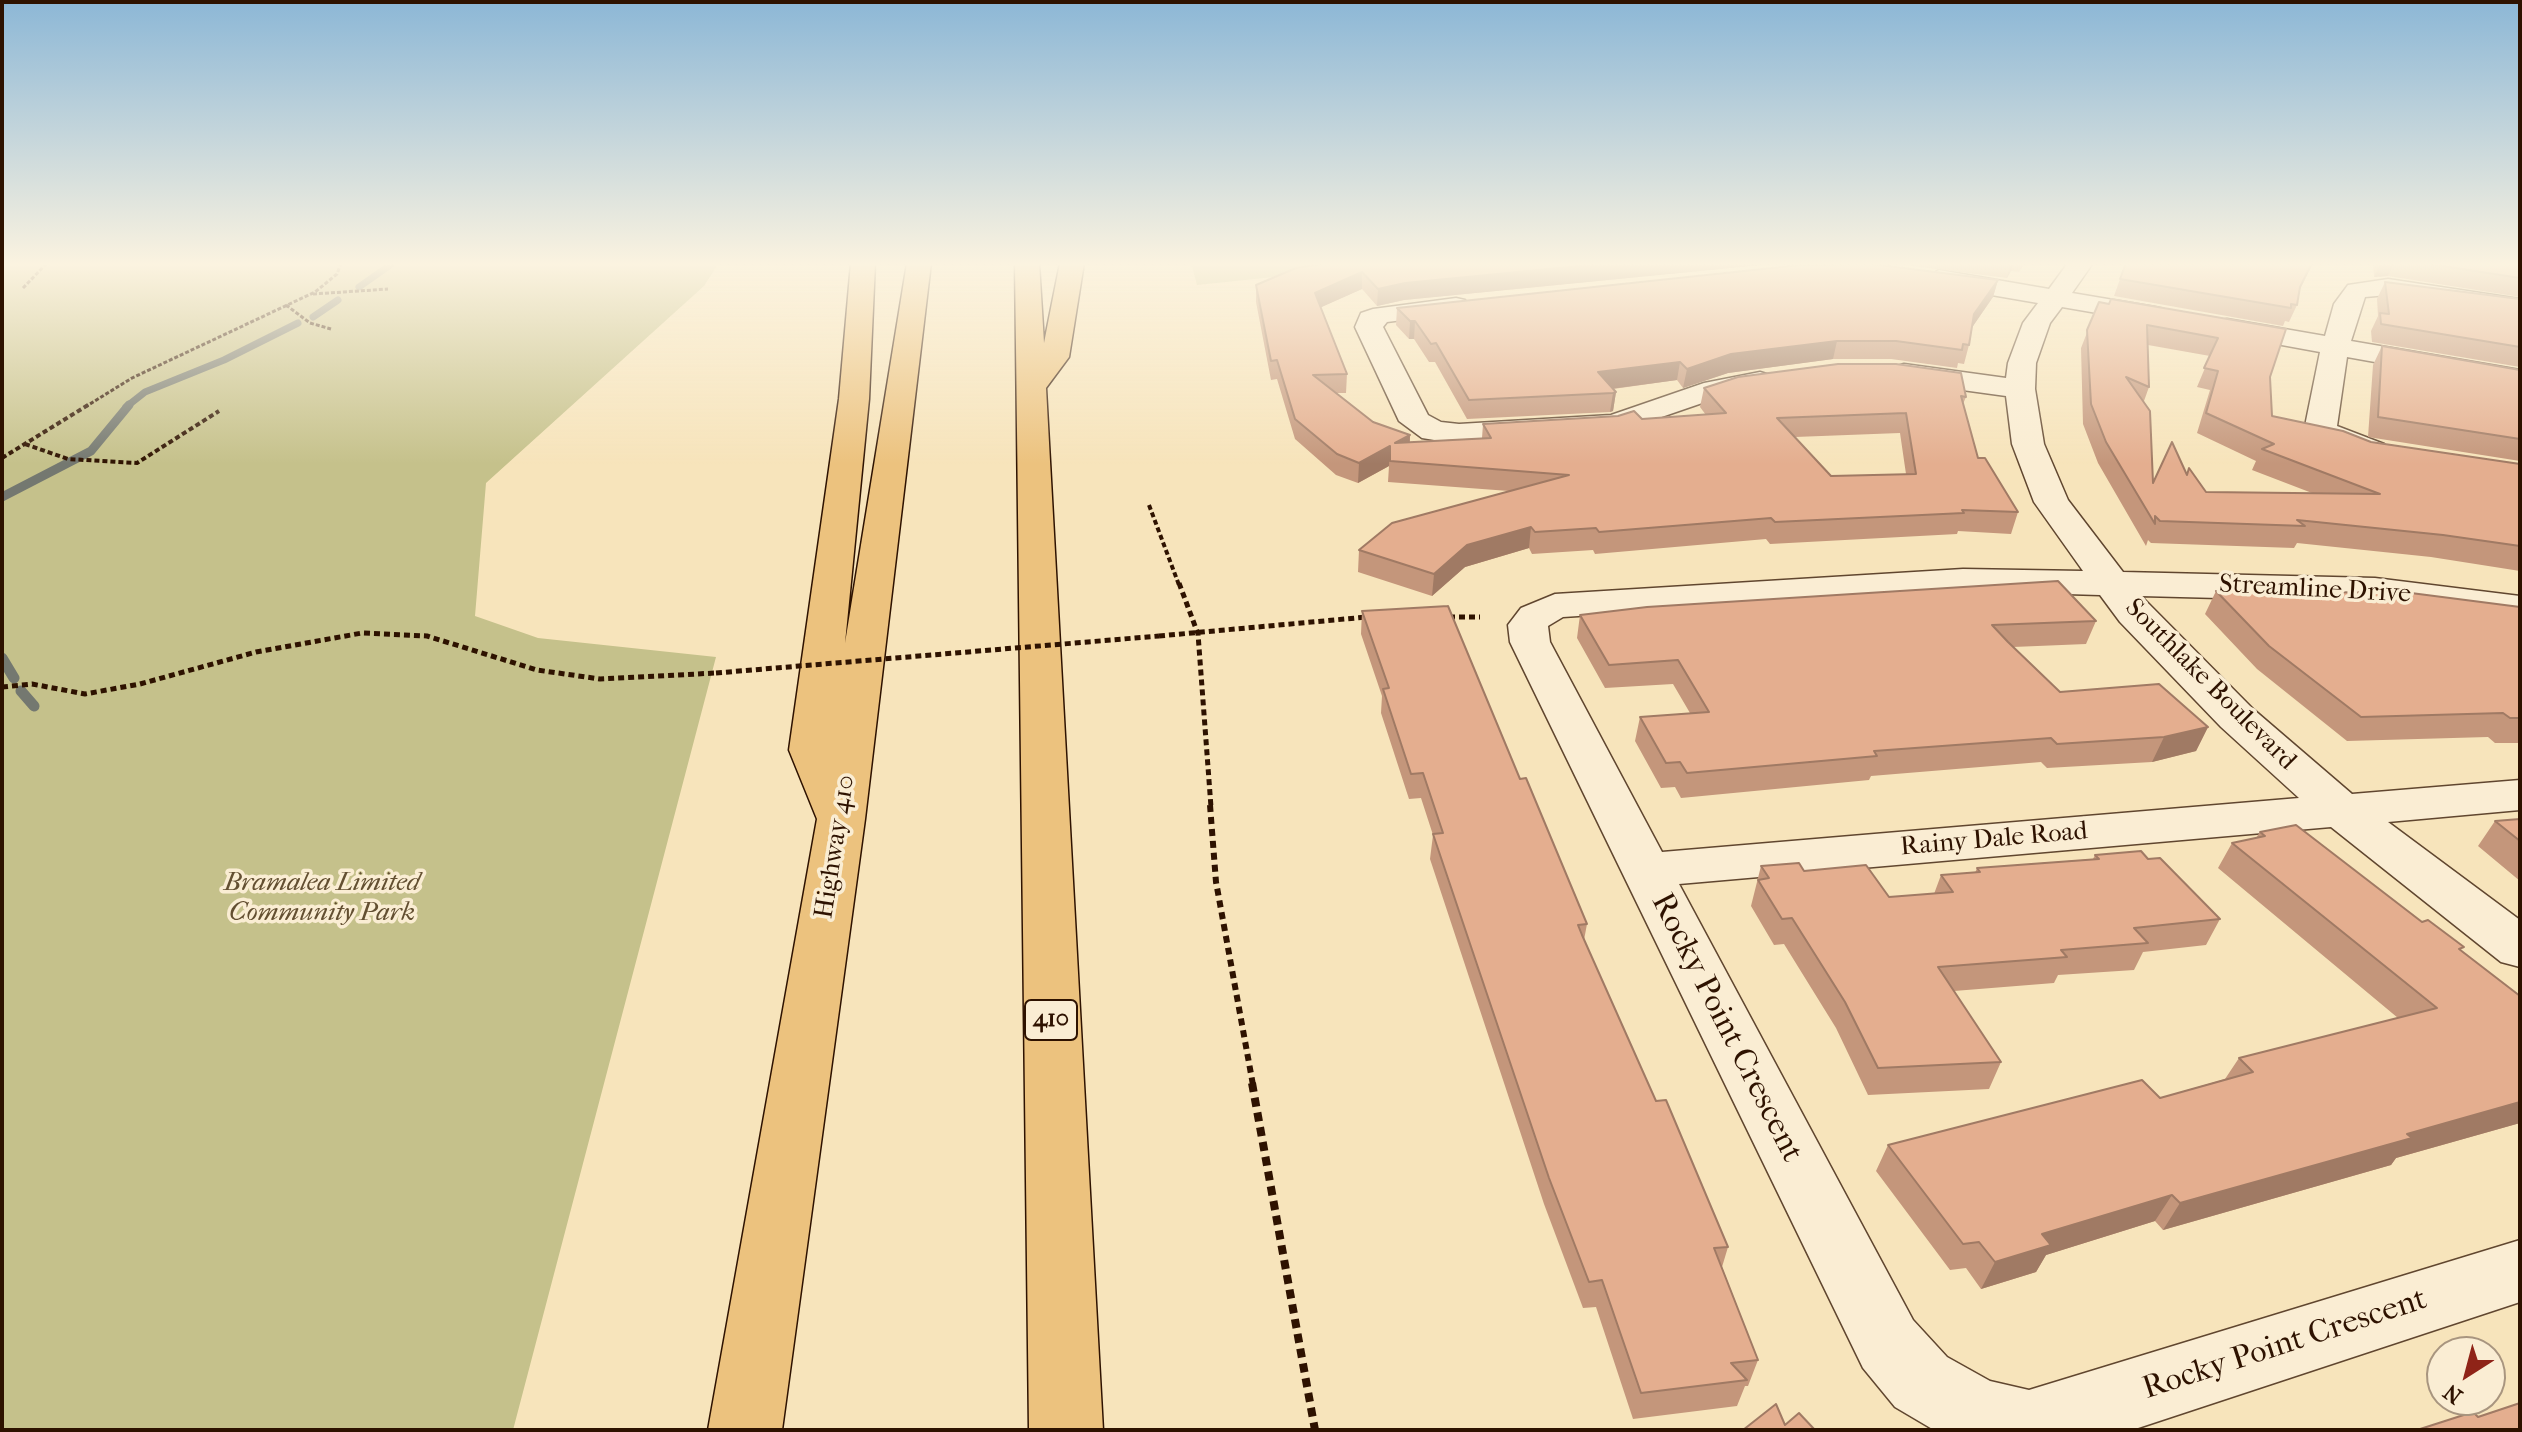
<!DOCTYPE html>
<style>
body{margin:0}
#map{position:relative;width:2522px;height:1432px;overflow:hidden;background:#f7e4bb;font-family:"IM FELL French Canon",serif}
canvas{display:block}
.frame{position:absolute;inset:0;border:4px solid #2e1200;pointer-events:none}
.north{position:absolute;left:2426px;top:1336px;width:80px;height:80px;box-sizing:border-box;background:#faedd3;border:2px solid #a8957f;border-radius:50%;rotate:216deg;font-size:22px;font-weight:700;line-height:32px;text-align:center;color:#2e1200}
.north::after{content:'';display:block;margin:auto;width:28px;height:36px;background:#8f2418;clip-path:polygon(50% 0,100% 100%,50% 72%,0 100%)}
</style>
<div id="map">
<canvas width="2522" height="1432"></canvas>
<div class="frame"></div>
<div class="north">N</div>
</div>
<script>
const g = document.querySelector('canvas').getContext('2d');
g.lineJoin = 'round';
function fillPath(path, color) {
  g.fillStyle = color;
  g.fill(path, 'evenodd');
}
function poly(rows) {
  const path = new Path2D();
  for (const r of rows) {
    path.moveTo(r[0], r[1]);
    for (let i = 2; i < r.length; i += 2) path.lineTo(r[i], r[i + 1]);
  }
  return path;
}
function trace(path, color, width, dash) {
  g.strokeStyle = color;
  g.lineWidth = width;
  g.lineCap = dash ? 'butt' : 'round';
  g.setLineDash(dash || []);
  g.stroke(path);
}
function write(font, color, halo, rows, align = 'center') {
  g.font = font + ' "IM FELL French Canon",serif';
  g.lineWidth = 7;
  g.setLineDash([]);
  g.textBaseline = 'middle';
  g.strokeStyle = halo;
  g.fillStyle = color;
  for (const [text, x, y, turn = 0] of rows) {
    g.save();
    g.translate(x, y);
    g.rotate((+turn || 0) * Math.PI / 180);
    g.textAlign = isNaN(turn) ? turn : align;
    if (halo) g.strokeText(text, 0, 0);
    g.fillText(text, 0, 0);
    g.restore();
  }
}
fillPath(poly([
 [2,263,719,263,704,286,486,483,475,616,538,638,716,657,513,1430,2,1430],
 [1191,263,1410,263,1197,285]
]), '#c5c18b');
trace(poly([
 [359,287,393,263],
 [313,317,338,300],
 [126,407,145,392,224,360,298,323]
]), '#747870', 7);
trace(poly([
 [2,497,91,451,129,405]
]), '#747870', 9);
trace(poly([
 [2,658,14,678],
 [21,691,34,706]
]), '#747870', 11);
const minor = poly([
 [2068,263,2093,263,2072,293,2155,307,2164,309,2168,315,2164,321,2155,323,2062,307,2050,323,2036,363,2035,389,2044,444,2068,500,2123,572,2375,578,2520,596,2520,620,2375,602,2141,596,2253,709,2352,794,2520,780,2520,810,2388,822,2520,920,2520,967,2501,962,2331,827,1679,884,1913,1320,1947,1357,1990,1381,2029,1390,2520,1240,2520,1302,2132,1430,1934,1430,1895,1407,1863,1368,1510,642,1508,625,1521,608,1555,594,1963,569,2083,571,2034,502,2012,444,2006,396,1904,382,1894,379,1889,373,1894,367,1904,364,2006,378,2008,363,2023,323,2038,303,1939,286,1926,278,1939,270,2049,289,2068,263],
 [1963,591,2100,595,2120,622,2221,727,2299,798,1662,852,1550,642,1548,626,1563,617,1963,591],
 [2388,279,2520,299,2520,315,2388,295,2365,297,2351,341,2520,370,2520,388,2347,357,2337,426,2384,444,2388,451,2384,458,2372,461,2314,441,2305,426,2320,352,2227,335,2217,333,2213,327,2217,321,2227,319,2325,336,2334,304,2348,285,2388,279],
 [1456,298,1465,300,1469,306,1465,312,1387,322,1383,327,1428,415,1441,422,1459,424,1611,415,1704,383,1760,372,1770,375,1775,381,1770,387,1711,400,1615,433,1459,444,1422,438,1399,421,1355,327,1361,313,1373,309,1456,298]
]);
const highway = poly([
 [851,263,875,263,869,399,845,643,907,263,931,263,865,819,782,1430,708,1430,817,819,789,750,839,399,851,263],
 [1015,263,1039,263,1044,343,1060,263,1084,263,1069,357,1046,388,1103,1430,1029,1430,1015,263]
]);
trace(minor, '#60462f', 3);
trace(highway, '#2e1200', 3);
trace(poly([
 [23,288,47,263],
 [313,294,388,289],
 [286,305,310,323,331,329],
 [85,407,132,378,315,292,337,274,341,263]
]), '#2e1200', 3, [4, 2]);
trace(poly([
 [25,444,68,459,137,463,219,411],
 [2,458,88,405],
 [1149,505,1179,585]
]), '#2e1200', 4, [5, 3]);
trace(poly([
 [1179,583,1198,634,1211,807],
 [1449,617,1480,617],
 [1159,636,1367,617],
 [2,687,32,684,85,694,140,684,256,652,362,633,427,636,537,670,600,679,716,673]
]), '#2e1200', 5, [6, 4]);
trace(poly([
 [1210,805,1216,882,1253,1085]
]), '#2e1200', 6, [7, 5]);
trace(poly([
 [1252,1083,1315,1430]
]), '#2e1200', 8, [9, 6]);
fillPath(minor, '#faedd3');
fillPath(highway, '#ecc27e');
trace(poly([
 [716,673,1159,636]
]), '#2e1200', 5, [6, 4]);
fillPath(poly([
 [1781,263,1404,300,1377,306,1362,289,1321,307,1347,374,1346,393,1337,393,1373,422,1410,435,1410,442,1482,438,1483,424,1642,419,1706,415,1700,407,1704,388,1966,397,1963,404,1978,458,2018,512,2011,534,1958,531,1957,534,1770,544,1766,539,1595,554,1593,550,1532,554,1529,548,1465,567,1432,596,1358,572,1359,550,1509,491,1388,482,1389,466,1358,483,1336,475,1295,439,1277,379,1271,380,1256,302,1256,285,1296,268],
 [1900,433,1906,474,1831,476,1795,437],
 [1889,263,2025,263,2019,272,2011,271,2007,278],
 [2140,263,2313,263,2299,291,2297,305,2289,322,2285,321,2283,326,2114,296,2120,279],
 [2373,263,2520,263,2520,297,2388,276,2374,277],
 [1998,280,1993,297,1972,327,1969,345,1964,364,1958,363,1957,368,1891,359,1833,359,1728,373,1683,388,1677,380,1613,389,1616,392,1613,411,1610,412,1467,419,1435,362,1429,362,1414,339,1409,339,1396,325,1397,308],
 [2385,282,2520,299,2520,367,2372,342,2371,331,2378,316,2377,299],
 [2099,302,2286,329,2270,377,2272,416,2371,442,2520,464,2520,571,2431,557,2297,543,2294,548,2151,543,2148,540,2146,546,2098,463,2083,424,2081,348],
 [2148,345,2210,356,2197,387,2210,390,2197,433,2256,461,2252,470,2312,493,2206,492,2189,468,2187,474,2153,483,2144,401,2149,387],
 [2382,346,2520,370,2520,461,2368,437,2373,365],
 [2216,591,2520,607,2520,743,2495,743,2488,737,2347,741,2257,669,2205,614],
 [1362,611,1520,779,1587,924,1584,940,1656,1101,1728,1247,1722,1267,1758,1360,1748,1386,1745,1386,1737,1406,1633,1419,1596,1307,1583,1308,1544,1204,1430,859,1433,835,1421,798,1409,799,1381,713,1382,696,1361,634],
 [1580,615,2096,621,2086,644,2013,647,2060,692,2208,727,2196,751,2152,762,2047,768,2041,762,1871,776,1869,780,1681,798,1675,787,1661,788,1635,741,1640,717,1690,713,1673,684,1605,688,1577,638],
 [2520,819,2520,881,2478,846,2495,821],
 [2260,832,2461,951,2520,996,2520,1123,2396,1158,2391,1165,2163,1230,2155,1221,2046,1255,2036,1272,1981,1289,1966,1268,1950,1270,1876,1171,1888,1145,2160,1098,2225,1079,2239,1058,2398,1018,2218,868,2232,843,2256,838],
 [2095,855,2148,859,2220,919,2206,945,2143,952,2134,970,2058,975,2054,983,1954,991,2001,1062,1989,1089,1868,1095,1836,1028,1784,944,1774,945,1751,906,1761,866,1804,871,1889,897,1934,894,1941,875,1975,873,1977,868,2093,859]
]), '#c4967b');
fillPath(poly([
 [1610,263,1781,263,1404,300,1377,306,1378,289,1405,283],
 [2011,263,2014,263,2011,271,2007,278],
 [2381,263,2394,263,2388,276,2374,277],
 [1362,272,1362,289,1315,310,1315,293],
 [1998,280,1993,297,1969,332,1974,314],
 [1410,321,1415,321,1414,339,1409,339],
 [1837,341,1833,359,1728,373,1683,388,1687,369,1731,354],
 [1680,362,1677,380,1595,391,1598,372],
 [1616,392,1613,411,1610,412,1613,393],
 [1410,435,1409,455,1395,443],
 [1390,446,1389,466,1358,483,1359,463],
 [1531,527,1529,548,1465,567,1432,596,1434,574,1467,545],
 [2208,727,2196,751,2152,762,2164,737],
 [2520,1102,2520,1123,2396,1158,2391,1165,2163,1230,2180,1203,2407,1134],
 [2172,1195,2155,1221,2046,1255,2036,1272,1981,1289,1995,1262,2042,1234]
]), '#a07a64');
const building = poly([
 [1328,263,1610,263,1405,283,1378,289,1362,272,1315,293,1347,374,1313,375,1373,422,1410,435,1395,443,1491,438,1483,424,1618,416,1634,411,1642,419,1726,413,1704,388,1738,377,1838,364,1896,364,1961,373,1966,397,1961,396,1978,458,1985,458,2018,512,1962,510,1964,513,1775,522,1771,518,1599,532,1596,528,1535,532,1531,527,1467,545,1434,574,1359,550,1392,523,1569,475,1390,461,1390,446,1359,463,1337,454,1295,419,1277,360,1271,361,1256,285,1296,268,1328,263],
 [1906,413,1916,474,1831,476,1777,418,1906,413],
 [2126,263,2140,264,2312,263,2300,287,2297,305,2291,304,2291,308,2120,279,2126,263],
 [2424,263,2520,263,2520,278,2424,263],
 [1872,264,1998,280,1974,314,1969,345,1963,344,1962,350,1896,341,1837,341,1731,354,1687,369,1680,362,1598,372,1616,392,1613,393,1469,400,1436,343,1431,344,1415,321,1410,321,1397,308,1800,265,1872,264],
 [2385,282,2520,299,2520,347,2381,324,2380,313,2389,314,2385,282],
 [2111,299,2286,329,2270,377,2272,416,2343,431,2371,442,2520,464,2520,546,2443,535,2297,520,2305,526,2160,521,2155,516,2155,524,2106,442,2091,404,2087,330,2099,302,2109,304,2111,299],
 [2147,325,2218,338,2204,368,2218,371,2206,413,2274,444,2262,449,2380,494,2206,492,2189,468,2187,475,2172,442,2153,483,2150,411,2126,377,2149,387,2147,325],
 [2382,346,2520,370,2520,439,2378,417,2382,346],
 [2058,581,2096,621,1992,625,2008,642,2060,692,2159,684,2208,727,2164,737,2057,744,2051,738,1874,751,1877,756,1687,773,1680,762,1666,763,1640,717,1709,712,1678,660,1609,665,1580,615,1647,607,2058,581],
 [2216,591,2411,593,2520,607,2520,718,2510,718,2503,713,2361,717,2269,646,2216,591],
 [1448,606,1520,779,1526,778,1587,924,1578,925,1582,935,1656,1101,1666,1100,1728,1247,1714,1248,1758,1360,1731,1363,1747,1380,1641,1393,1602,1280,1589,1282,1549,1178,1433,834,1443,833,1423,773,1411,774,1383,689,1389,688,1362,611,1448,606],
 [2520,819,2520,841,2495,821,2520,819],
 [2296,825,2422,922,2428,920,2464,947,2459,949,2520,996,2520,1102,2407,1134,2412,1138,2180,1203,2172,1195,2042,1234,2051,1245,1995,1262,1979,1242,1963,1244,1888,1145,2142,1080,2160,1098,2253,1072,2239,1058,2437,1008,2232,843,2265,836,2260,832,2296,825],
 [2141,851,2148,859,2160,858,2220,919,2134,928,2148,943,2061,950,2067,957,1938,967,2001,1062,1878,1068,1845,1002,1792,918,1782,919,1758,880,1769,878,1761,866,1799,863,1804,871,1866,865,1889,897,1953,892,1941,875,1980,872,1977,868,2099,859,2095,855,2141,851],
 [2520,1403,2520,1430,2417,1430,2473,1412,2478,1417,2520,1403],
 [1776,1404,1785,1425,1799,1413,1815,1430,1743,1430,1776,1404]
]);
fillPath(building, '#e4ae8f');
trace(building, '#a07a64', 2);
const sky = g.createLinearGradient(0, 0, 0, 464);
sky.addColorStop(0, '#8cb7d6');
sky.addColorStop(0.57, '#fbf3e0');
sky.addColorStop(1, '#fbf3e000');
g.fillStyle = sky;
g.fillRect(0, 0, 2522, 464);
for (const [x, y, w] of [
 [1051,1020,52]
]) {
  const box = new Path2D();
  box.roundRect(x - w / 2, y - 20, w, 40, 6);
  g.fillStyle = '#faedd3';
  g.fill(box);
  trace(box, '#2e1200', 2);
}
write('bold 24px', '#2e1200', null, [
 ["410",1051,1020]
]);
write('26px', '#2e1200', '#faedd3', [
 ["Streamline Drive",2315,590,3],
 ["Southlake Boulevard",2210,685,45],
 ["Rainy Dale Road",1994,840,-5],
 ["Highway 410",836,847,-81]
]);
write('italic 26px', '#634f31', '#faedd3', [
 ["Bramalea Limited",322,884],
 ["Community Park",322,914]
]);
write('32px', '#2e1200', '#faedd3', [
 ["Rocky Point Crescent",1726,1028,63],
 ["Rocky Point Crescent",2285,1345,-18]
]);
</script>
